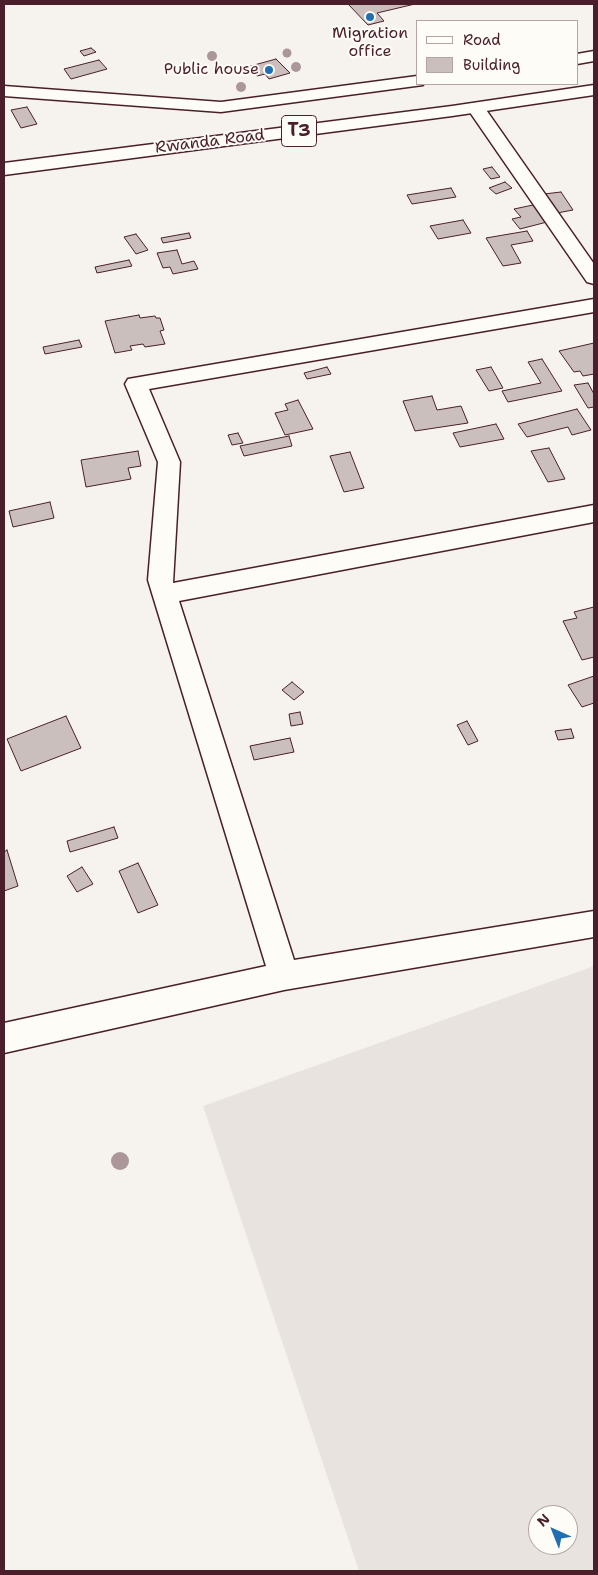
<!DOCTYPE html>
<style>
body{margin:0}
#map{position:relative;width:598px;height:1575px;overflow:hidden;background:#f6f3ef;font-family:"Shantell Sans",sans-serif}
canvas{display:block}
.frame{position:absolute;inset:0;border:5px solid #4a1f2b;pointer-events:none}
.legend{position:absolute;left:416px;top:20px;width:162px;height:65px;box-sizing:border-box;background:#fdfcf7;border:1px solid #b5a4a5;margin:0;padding:6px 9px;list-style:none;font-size:15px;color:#4a1f2b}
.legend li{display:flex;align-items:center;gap:10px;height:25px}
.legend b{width:25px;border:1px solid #b5a4a5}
.north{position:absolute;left:528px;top:1505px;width:50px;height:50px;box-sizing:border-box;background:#fdfcf7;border:1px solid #b5a4a5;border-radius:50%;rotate:316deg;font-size:14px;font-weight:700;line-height:20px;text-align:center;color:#4a1f2b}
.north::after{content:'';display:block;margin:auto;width:18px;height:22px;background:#1f6fb2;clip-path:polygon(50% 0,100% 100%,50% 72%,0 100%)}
</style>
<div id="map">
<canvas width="598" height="1575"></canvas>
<div class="frame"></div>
<ul class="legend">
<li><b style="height:6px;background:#fdfcf7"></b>Road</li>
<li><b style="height:14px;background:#cbbfbe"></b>Building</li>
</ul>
<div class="north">N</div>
</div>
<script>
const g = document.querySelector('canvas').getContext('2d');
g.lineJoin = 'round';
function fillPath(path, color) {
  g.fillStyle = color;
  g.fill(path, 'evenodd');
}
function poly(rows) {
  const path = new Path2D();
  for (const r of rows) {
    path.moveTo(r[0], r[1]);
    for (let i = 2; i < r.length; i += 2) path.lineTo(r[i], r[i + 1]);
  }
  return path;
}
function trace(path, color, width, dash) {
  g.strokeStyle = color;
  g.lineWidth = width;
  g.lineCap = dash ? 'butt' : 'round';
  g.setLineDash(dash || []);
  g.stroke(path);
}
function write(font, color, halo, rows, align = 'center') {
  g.font = font + ' "Shantell Sans",sans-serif';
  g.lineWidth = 4;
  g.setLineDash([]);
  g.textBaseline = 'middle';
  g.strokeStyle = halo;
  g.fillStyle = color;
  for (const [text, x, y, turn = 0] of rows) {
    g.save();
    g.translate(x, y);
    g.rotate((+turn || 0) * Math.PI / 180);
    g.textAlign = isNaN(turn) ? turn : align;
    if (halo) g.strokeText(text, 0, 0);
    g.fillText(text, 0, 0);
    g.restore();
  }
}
fillPath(poly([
 [594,966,594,1571,359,1571,203,1106],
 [538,1515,568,1515,568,1545,538,1545]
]), '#e9e3e0');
const building = poly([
 [348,4,415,4,377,13,384,21,368,25,348,4],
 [91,48,96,52,84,56,80,51,91,48],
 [276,59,290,73,269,79,265,74,257,76,247,67,276,59],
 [99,60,107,69,71,79,64,69,99,60],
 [27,107,37,124,21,128,11,110,27,107],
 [492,167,500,177,491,179,483,169,492,167],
 [505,182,512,188,496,194,489,188,505,182],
 [451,188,456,197,412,204,407,195,451,188],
 [561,192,573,210,557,213,544,194,561,192],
 [533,205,547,222,520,229,512,219,521,217,514,209,533,205],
 [463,220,471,233,438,239,430,226,463,220],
 [527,231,533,241,511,245,521,263,503,266,486,238,527,231],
 [189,233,191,238,163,243,161,238,189,233],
 [136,234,148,250,136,254,124,237,136,234],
 [177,250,182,264,194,261,198,269,173,274,170,267,163,268,157,253,177,250],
 [129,260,132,266,97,273,95,267,129,260],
 [139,315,140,318,155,316,156,318,160,318,164,330,160,331,165,344,145,347,143,344,130,346,132,350,115,353,105,321,139,315],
 [79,340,82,347,45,354,43,347,79,340],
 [594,343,594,374,583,376,580,371,574,372,559,351,594,343],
 [542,359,562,391,508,402,502,391,541,383,528,362,542,359],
 [327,367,331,374,307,379,304,373,327,367],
 [491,367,503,388,489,391,476,370,491,367],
 [588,383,594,394,594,407,588,408,574,385,588,383],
 [432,396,437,410,461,406,468,423,415,431,403,401,432,396],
 [298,400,313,429,285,435,275,413,288,410,285,404,298,400],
 [577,409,591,430,572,435,568,427,527,437,518,424,577,409],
 [496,424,504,439,460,447,453,433,496,424],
 [238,433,243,443,232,445,228,435,238,433],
 [289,436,292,446,244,456,240,446,289,436],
 [549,448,565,479,548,482,531,451,549,448],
 [138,451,141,466,128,468,131,479,86,487,81,460,138,451],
 [350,452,364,488,344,492,330,456,350,452],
 [50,502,54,518,13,527,9,511,50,502],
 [594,607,594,657,582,660,563,621,577,618,574,612,594,607],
 [594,676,594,703,582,707,568,685,594,676],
 [292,682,304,692,294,700,282,690,292,682],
 [300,712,303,724,291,726,289,714,300,712],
 [66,716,81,748,21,771,7,739,66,716],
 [467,721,478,741,468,745,457,725,467,721],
 [571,729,574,738,558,740,555,731,571,729],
 [290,738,294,752,254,760,250,746,290,738],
 [114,827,118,838,70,852,67,841,114,827],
 [7,850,18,886,4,891,4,852,7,850],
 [138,863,158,905,138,913,119,871,138,863],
 [82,867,93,884,77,892,67,876,82,867]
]);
fillPath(building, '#cbbfbe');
trace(building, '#4a1f2b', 1);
const minor = poly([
 [594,51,594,61,577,64,577,54,594,51],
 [417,76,417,84,423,85,221,112,4,96,4,86,221,102,417,76],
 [476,103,482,104,594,264,594,284,587,282,467,108,470,104,476,103],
 [594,299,594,312,149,389,180,462,173,583,594,505,594,522,179,601,294,960,594,911,594,937,284,990,4,1053,4,1023,266,966,148,580,158,462,125,384,128,379,594,299]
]);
const trunk = poly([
 [594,85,594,95,452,116,4,175,4,163,452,106,594,85]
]);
trace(minor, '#4a1f2b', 3);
trace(trunk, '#4a1f2b', 3);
fillPath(minor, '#fdfcf7');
fillPath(trunk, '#fdfcf7');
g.fillStyle = '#ab979a';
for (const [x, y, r] of [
 [287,53,4.5],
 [212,56,5],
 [296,67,5],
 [241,87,5],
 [120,1161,9]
]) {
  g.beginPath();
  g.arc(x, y, r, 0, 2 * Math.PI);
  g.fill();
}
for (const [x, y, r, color] of [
 [370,17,5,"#1f6fb2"],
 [269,70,5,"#1f6fb2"]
]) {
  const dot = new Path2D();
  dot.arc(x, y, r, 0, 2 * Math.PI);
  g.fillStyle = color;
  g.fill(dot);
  trace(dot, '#fdfcf7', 2);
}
write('16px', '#4a1f2b', '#fdfcf7', [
 ["Migration",370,34],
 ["office",370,52],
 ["Public house",259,70,"right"]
]);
write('16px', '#4a1f2b', '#fdfcf7', [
 ["Rwanda Road",210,142,-7]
]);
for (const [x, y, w] of [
 [299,131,35]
]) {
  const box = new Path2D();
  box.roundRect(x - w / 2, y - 15.5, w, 31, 4);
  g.fillStyle = '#fdfcf7';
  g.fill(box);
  trace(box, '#4a1f2b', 1);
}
write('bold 18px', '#4a1f2b', null, [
 ["T3",299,131]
]);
</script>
